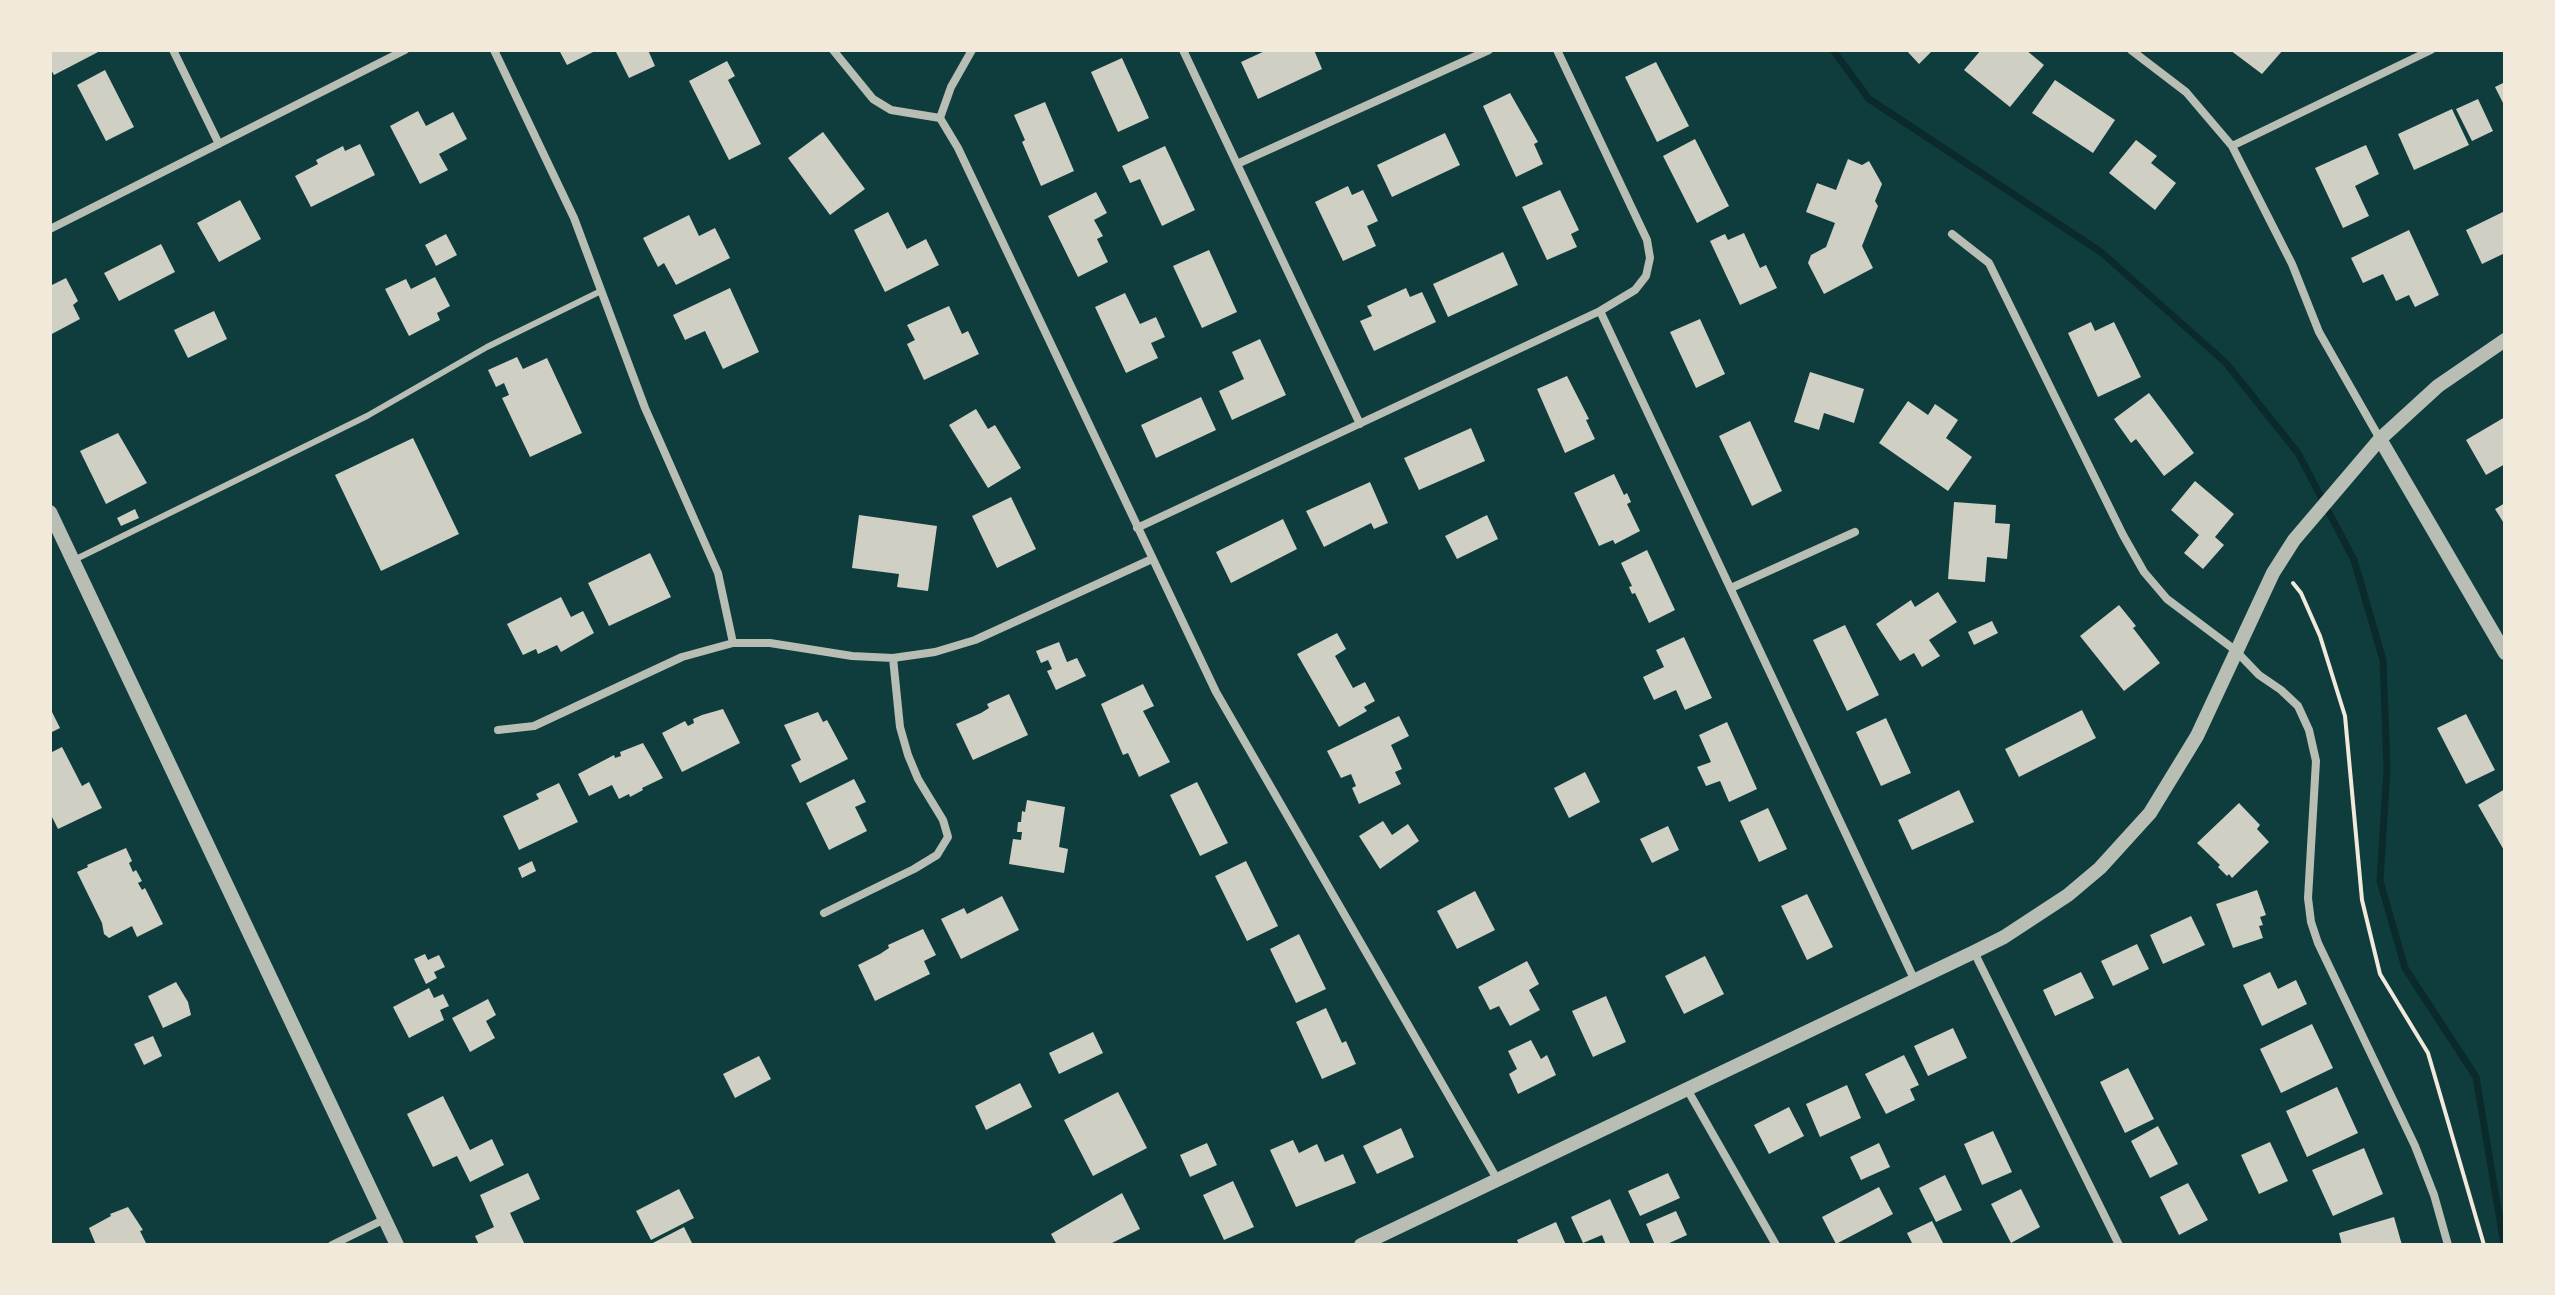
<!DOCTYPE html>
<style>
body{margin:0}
#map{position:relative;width:2555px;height:1295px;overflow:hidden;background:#0f3d3e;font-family:"Noto Sans",sans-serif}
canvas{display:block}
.frame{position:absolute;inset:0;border:52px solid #f1e9da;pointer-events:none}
</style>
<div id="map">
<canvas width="2555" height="1295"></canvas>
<div class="frame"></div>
</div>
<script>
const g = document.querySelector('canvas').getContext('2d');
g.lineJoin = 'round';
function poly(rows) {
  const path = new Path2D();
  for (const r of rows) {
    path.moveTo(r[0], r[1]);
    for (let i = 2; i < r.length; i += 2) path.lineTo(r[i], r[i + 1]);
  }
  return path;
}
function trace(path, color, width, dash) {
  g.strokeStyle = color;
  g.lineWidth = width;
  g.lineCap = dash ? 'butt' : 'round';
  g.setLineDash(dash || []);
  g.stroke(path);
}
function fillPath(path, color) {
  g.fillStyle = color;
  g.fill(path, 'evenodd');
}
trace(poly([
 [1833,50,1869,99,2101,252,2226,363,2298,453,2354,560,2383,660,2387,769,2380,881,2405,968,2476,1077,2504,1245]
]), '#0a2a2b', 7);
fillPath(poly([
 [50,50,102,50,54,75,50,68],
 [559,50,597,50,567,65],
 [620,50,648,50,655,66,629,78,616,52],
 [1267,50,1314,50,1322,69,1258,99,1241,62],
 [1906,50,1933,50,1919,64],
 [1981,50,2026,50,2044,65,2010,107,1964,70],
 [2230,50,2283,50,2262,74],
 [1122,58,1149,118,1118,132,1091,72],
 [727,61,735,76,728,80,761,144,729,160,689,81],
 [1656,62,1689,126,1657,142,1625,77],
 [105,70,134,127,106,141,77,85],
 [2055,80,2115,120,2093,153,2032,113],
 [2505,82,2505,107,2495,87],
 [1510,93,1538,142,1534,144,1543,164,1516,177,1483,106],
 [2478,99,2493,131,2472,141,2456,109],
 [1045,102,1074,171,1041,186,1022,142,1025,140,1014,115],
 [2452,109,2469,145,2414,170,2398,134],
 [418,111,426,126,453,112,467,139,439,154,448,170,420,184,390,126],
 [823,132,865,189,830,215,788,158],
 [1445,133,1460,165,1392,197,1377,165],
 [1695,139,1729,206,1697,223,1663,156],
 [2136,140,2157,156,2151,163,2176,183,2155,210,2109,173],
 [360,144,375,175,311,207,295,176,318,164,316,160,343,146,345,151],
 [2366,145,2379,174,2355,186,2369,216,2343,228,2315,168],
 [1165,146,1195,210,1162,226,1140,179,1130,183,1122,166],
 [1848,159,1862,165,1869,161,1882,184,1875,201,1878,206,1862,246,1873,268,1824,294,1808,263,1811,255,1826,247,1835,223,1806,212,1817,183,1836,190],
 [1348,186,1352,195,1363,190,1378,221,1367,226,1376,246,1343,261,1315,202],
 [1560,190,1579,230,1571,234,1577,247,1547,260,1522,207],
 [1096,192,1107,213,1094,220,1103,236,1097,239,1108,262,1078,277,1048,216],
 [240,200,261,239,219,262,197,223],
 [2505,211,2505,253,2482,264,2466,230],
 [888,212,907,249,926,239,939,265,885,292,854,230],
 [689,215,699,236,715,228,730,258,676,285,664,263,658,267,643,238],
 [2409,230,2439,295,2415,307,2409,295,2396,301,2383,274,2363,283,2351,258],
 [1744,233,1760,268,1766,265,1777,288,1740,305,1710,241,1725,234,1728,240],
 [446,234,457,255,436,266,425,245],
 [161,244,175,272,119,301,104,273],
 [1209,250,1237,312,1202,328,1173,266],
 [1503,252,1518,285,1448,317,1433,284],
 [435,277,450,306,437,313,440,320,409,336,385,289,406,279,411,289],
 [66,278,78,301,73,305,80,319,50,335,50,286],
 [730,288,759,352,723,369,705,331,685,340,673,315],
 [1406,288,1410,297,1422,292,1436,322,1374,351,1360,321,1372,316,1367,306],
 [1125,293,1140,324,1156,317,1165,337,1151,343,1158,358,1126,373,1095,307],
 [949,306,962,334,968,331,979,354,924,380,907,344,915,340,907,325],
 [214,311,227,339,188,358,174,330],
 [1700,319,1725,374,1696,388,1670,332],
 [2091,322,2095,331,2114,322,2141,377,2098,397,2068,333],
 [1260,339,1286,395,1232,420,1219,391,1244,379,1232,352],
 [517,357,523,369,547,358,582,433,530,457,502,398,509,395,504,383,496,387,488,370],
 [1810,372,1864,389,1854,423,1824,413,1819,430,1794,422],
 [1567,376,1589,419,1586,420,1595,439,1565,453,1537,389],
 [2149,393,2194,453,2164,476,2136,439,2131,443,2114,419],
 [1201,397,1216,430,1156,458,1141,425],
 [1908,401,1928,415,1935,404,1958,420,1946,438,1972,457,1948,491,1879,443],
 [976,409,988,429,995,425,1021,468,988,488,949,425],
 [2505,417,2505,464,2486,475,2466,440],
 [1750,421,1782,491,1752,506,1719,436],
 [1471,428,1485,461,1419,490,1404,458],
 [118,433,147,483,106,504,80,451],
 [413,438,459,534,381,571,335,475],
 [1614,474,1624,495,1627,493,1631,502,1627,504,1640,531,1615,544,1613,540,1599,546,1574,493],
 [2195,481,2234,514,2215,537,2224,545,2203,569,2184,553,2199,535,2171,510],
 [1370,482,1388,523,1374,529,1371,523,1324,547,1306,511],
 [1011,497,1036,549,997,568,972,516],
 [1954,502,1996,505,1995,523,2010,524,2007,559,1987,557,1985,582,1948,579],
 [2505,503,2505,525,2495,509],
 [135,509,139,518,121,526,117,518],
 [859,515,937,526,928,591,897,587,899,574,852,568],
 [1487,515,1498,539,1457,559,1445,536],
 [1283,519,1297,549,1231,583,1216,552],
 [1647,550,1675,610,1649,623,1635,593,1632,594,1629,587,1632,586,1621,563],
 [650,553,671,597,609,626,588,583],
 [1938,592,1957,622,1929,640,1940,656,1922,667,1914,653,1900,661,1876,624,1911,600,1915,607],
 [561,597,571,617,583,611,594,633,561,652,557,645,538,654,536,649,523,655,507,624],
 [2119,605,2136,626,2133,628,2160,663,2124,691,2080,636],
 [1992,621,1998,633,1974,645,1968,632],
 [1845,625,1879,695,1847,711,1813,640],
 [1337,633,1346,649,1335,656,1353,688,1365,682,1375,701,1364,707,1367,711,1339,727,1297,654],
 [1684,637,1712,698,1685,710,1676,690,1654,700,1643,677,1664,667,1656,650],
 [1059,642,1067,662,1077,658,1086,676,1056,690,1047,671,1052,669,1048,660,1041,663,1036,651],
 [1143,684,1154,706,1143,711,1170,762,1139,777,1128,753,1123,755,1101,704],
 [1009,694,1028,735,973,760,956,724,981,713,989,708,987,704],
 [50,708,60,728,50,733],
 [723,709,740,743,682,772,662,733,685,721,688,726,694,723,693,719,702,715],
 [2082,710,2096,738,2019,777,2005,749],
 [818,712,823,722,827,720,848,759,800,783,791,765,801,760,784,725],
 [2466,714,2495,770,2466,784,2437,728],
 [1399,716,1409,736,1391,745,1402,769,1395,772,1401,784,1359,804,1352,788,1356,786,1351,774,1341,778,1327,751],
 [1886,718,1911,773,1881,786,1856,732],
 [1727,722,1757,789,1729,802,1720,781,1706,786,1697,767,1711,762,1699,735],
 [643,743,663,778,642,788,643,790,630,797,629,794,619,799,612,785,589,796,578,774,614,755,615,758,621,756,620,752],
 [62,747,82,786,89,782,102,808,58,829,50,813,50,753],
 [1585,772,1600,802,1569,818,1554,788],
 [854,779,866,802,855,807,867,831,829,850,806,803],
 [1197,782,1228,843,1200,856,1170,795],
 [559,783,578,822,519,850,503,816,539,799,536,794],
 [2505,789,2505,852,2478,805],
 [1959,790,1974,822,1912,850,1898,820],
 [1027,800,1065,807,1059,847,1068,849,1064,873,1009,864,1013,839,1021,840,1022,832,1017,832,1018,822,1021,822,1022,811,1025,812],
 [2239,803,2260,825,2257,829,2269,842,2232,878,2229,874,2227,876,2218,867,2220,865,2197,843],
 [1768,808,1787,849,1759,862,1740,821],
 [1383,821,1392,835,1408,824,1419,841,1380,869,1359,836],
 [1668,826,1679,850,1652,863,1640,839],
 [126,848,132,861,129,863,133,872,136,870,142,881,138,883,142,890,145,888,163,924,137,937,132,926,109,938,104,934,102,923,77,872,88,867,87,865],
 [532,861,536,871,522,878,518,868],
 [1246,861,1278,926,1247,941,1215,876],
 [2257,890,2266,915,2260,917,2263,925,2259,926,2263,938,2233,948,2216,904],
 [1475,891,1495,930,1457,949,1437,911],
 [1807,894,1833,947,1807,960,1781,906],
 [1002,896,1019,930,961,959,941,919,964,908,967,914],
 [2191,916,2205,945,2163,964,2150,935],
 [923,929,936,955,924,961,930,974,875,1001,858,965,880,954,889,948,888,945],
 [1299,934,1326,989,1296,1003,1270,949],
 [2137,944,2149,969,2113,986,2101,961],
 [425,954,428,960,439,955,445,967,434,972,437,978,426,984,414,959],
 [1705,956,1724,994,1684,1014,1665,976],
 [1527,961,1539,984,1529,990,1540,1010,1510,1026,1499,1006,1490,1010,1478,987],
 [2081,972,2094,998,2055,1016,2043,990],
 [2270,972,2278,989,2296,980,2307,1004,2262,1026,2243,985],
 [176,982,188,1002,191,1015,163,1028,148,996],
 [429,988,434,998,443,994,449,1006,440,1010,444,1020,409,1038,393,1007],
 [1606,996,1626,1042,1593,1057,1572,1011],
 [488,999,496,1015,486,1021,495,1038,470,1052,452,1018],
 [1326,1008,1342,1043,1346,1041,1356,1064,1322,1079,1296,1022],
 [2312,1024,2333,1068,2281,1093,2260,1049],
 [1953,1028,1967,1058,1928,1076,1914,1046],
 [1093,1032,1103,1053,1059,1074,1049,1053],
 [153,1036,162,1056,144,1065,134,1044],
 [1531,1040,1541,1059,1547,1055,1556,1075,1518,1094,1509,1074,1517,1069,1508,1051],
 [1904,1055,1919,1085,1910,1089,1915,1100,1886,1114,1865,1074],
 [759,1056,771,1079,735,1098,723,1074],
 [2128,1068,2154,1119,2125,1133,2100,1082],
 [1020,1083,1032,1107,986,1130,975,1106],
 [1847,1085,1861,1118,1820,1137,1806,1104],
 [2337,1087,2358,1133,2307,1157,2286,1111],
 [1118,1092,1147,1148,1093,1176,1064,1120],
 [443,1096,470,1150,492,1139,504,1165,470,1182,457,1156,433,1167,407,1114],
 [1789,1107,1804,1136,1769,1154,1754,1125],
 [2158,1126,2178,1164,2150,1178,2131,1141],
 [1401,1128,1414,1157,1377,1174,1363,1146],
 [1993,1131,2012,1172,1982,1185,1964,1144],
 [1293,1140,1299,1153,1317,1144,1325,1162,1343,1154,1356,1183,1296,1207,1270,1150],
 [2270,1142,2288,1181,2259,1194,2241,1155],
 [1207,1143,1217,1165,1190,1177,1180,1155],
 [1879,1143,1890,1167,1861,1180,1850,1157],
 [2364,1148,2383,1194,2333,1216,2312,1170],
 [528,1173,540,1199,510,1213,525,1245,479,1245,475,1236,494,1227,480,1195],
 [1668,1173,1680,1198,1640,1216,1628,1191],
 [1945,1175,1962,1210,1936,1222,1919,1188],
 [1233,1181,1254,1227,1224,1240,1203,1195],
 [2188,1183,2208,1220,2179,1235,2160,1197],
 [1879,1187,1893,1214,1836,1244,1822,1217],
 [679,1189,694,1218,651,1240,636,1211],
 [2021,1189,2040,1227,2011,1243,1991,1204],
 [1122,1193,1140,1229,1108,1245,1057,1245,1051,1234],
 [1610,1199,1631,1245,1606,1245,1602,1235,1583,1243,1571,1217],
 [128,1207,143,1230,140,1231,147,1245,96,1245,89,1228,111,1216,110,1214],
 [1676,1211,1687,1235,1665,1245,1655,1245,1646,1224],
 [2394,1217,2402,1245,2342,1245,2339,1233],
 [1932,1221,1944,1245,1913,1245,1907,1233],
 [1556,1222,1566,1245,1519,1245,1517,1240],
 [684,1227,693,1245,649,1245]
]), '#cfcfc3');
trace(poly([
 [2293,583,2301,593,2320,636,2345,716,2362,900,2380,974,2428,1053,2484,1245]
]), '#f1e9da', 4);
trace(poly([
 [72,561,367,416,487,347,601,291]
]), '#b8beb3', 6);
trace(poly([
 [173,50,219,144],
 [494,50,574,218,645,408,718,573,733,643],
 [833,50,873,99,891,110,940,118],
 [1183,50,1360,424],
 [2131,50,2186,92,2232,146,2292,264,2319,332,2380,439],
 [940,118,958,148,1216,692,1497,1179],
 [940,118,951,87,972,50],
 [2232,146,2431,50],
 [1237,164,1489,50],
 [50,229,405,50],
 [1952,234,1989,263,2123,535,2144,572,2167,599,2235,650,2259,675,2281,690,2298,706,2309,730,2316,761,2308,898,2311,922,2318,943,2415,1146,2434,1195,2448,1245],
 [1600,311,1915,981],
 [1137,528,1600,311,1635,290,1646,276,1650,258,1647,240,1557,50],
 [1731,588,1855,532],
 [498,730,534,726,682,657,733,643,770,643,852,656,893,658,935,652,975,640,1152,559],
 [824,913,914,869,937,855,948,837,943,820,918,779,908,755,900,727,893,658],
 [1974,952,2119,1245],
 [1687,1089,1776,1245],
 [332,1245,385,1219]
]), '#b8beb3', 8);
trace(poly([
 [2380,439,2505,653],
 [50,512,397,1245],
 [1361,1245,1974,952,2004,937,2068,895,2100,868,2150,813,2197,736,2273,573,2294,540,2380,439,2438,386,2505,340]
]), '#b8beb3', 14);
</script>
